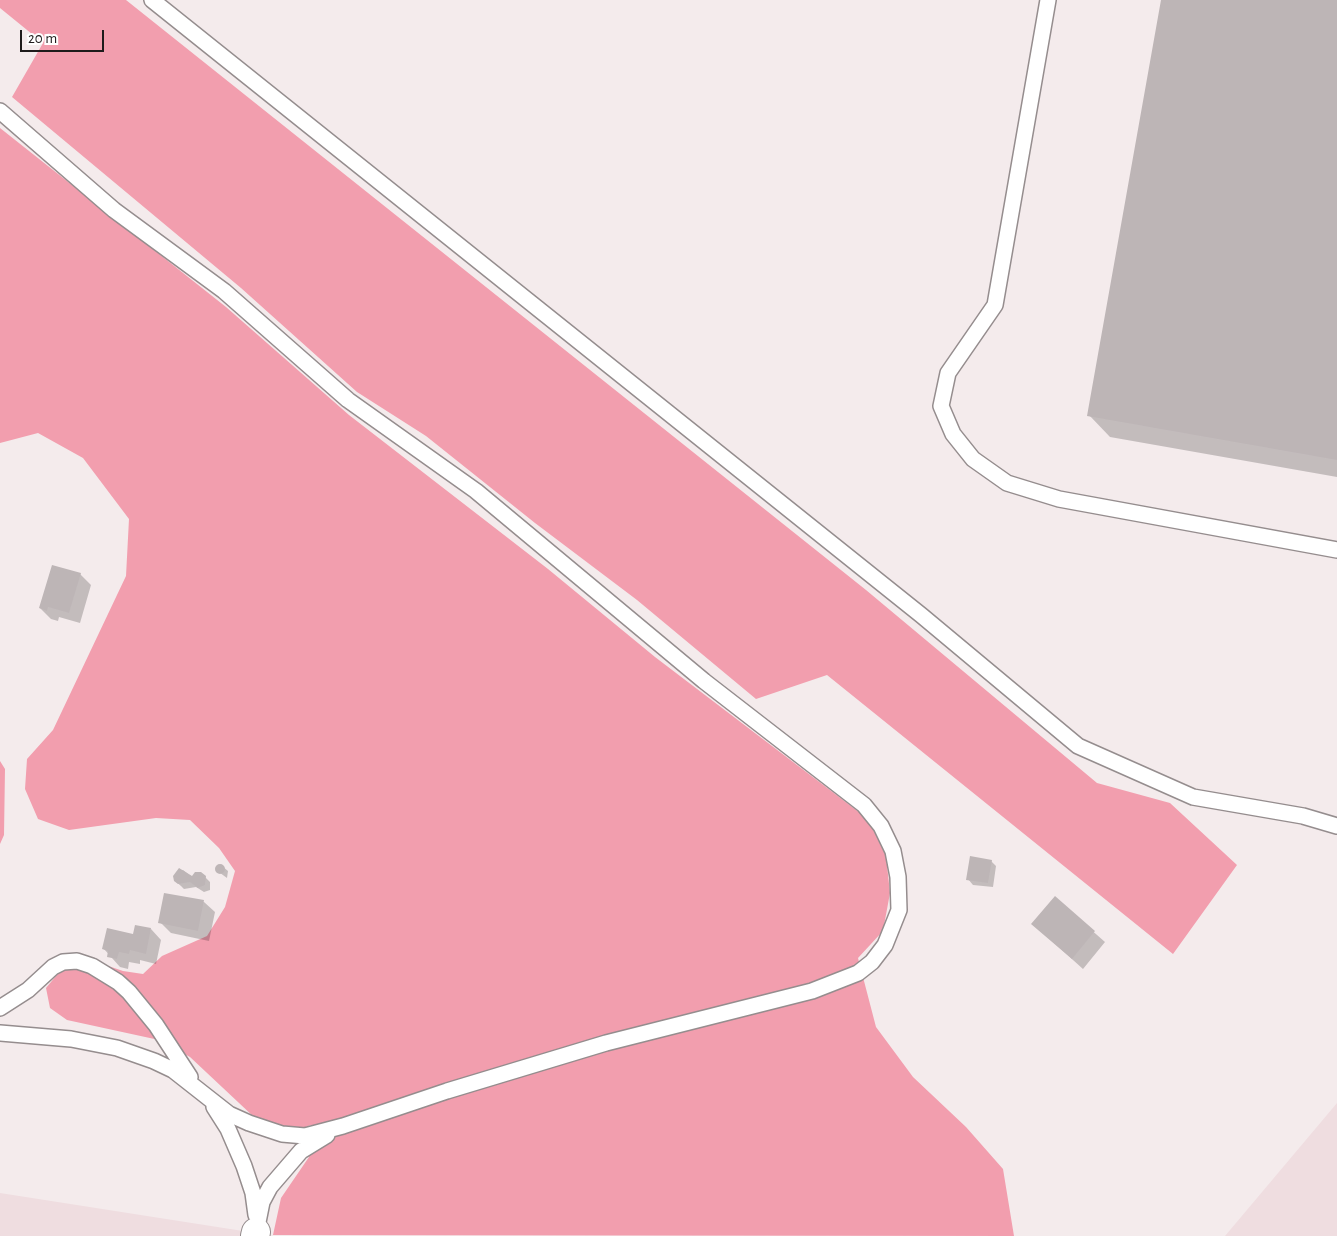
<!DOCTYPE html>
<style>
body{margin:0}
#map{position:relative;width:1337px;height:1236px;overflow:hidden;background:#f4ebec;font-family:"Alegreya Sans",sans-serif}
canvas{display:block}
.scale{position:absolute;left:20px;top:30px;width:84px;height:22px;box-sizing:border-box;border:2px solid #1e1b1b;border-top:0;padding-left:6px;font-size:15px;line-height:18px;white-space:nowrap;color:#1e1b1b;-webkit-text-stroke:4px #fff;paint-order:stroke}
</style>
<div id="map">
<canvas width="1337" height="1236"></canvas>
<div class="scale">20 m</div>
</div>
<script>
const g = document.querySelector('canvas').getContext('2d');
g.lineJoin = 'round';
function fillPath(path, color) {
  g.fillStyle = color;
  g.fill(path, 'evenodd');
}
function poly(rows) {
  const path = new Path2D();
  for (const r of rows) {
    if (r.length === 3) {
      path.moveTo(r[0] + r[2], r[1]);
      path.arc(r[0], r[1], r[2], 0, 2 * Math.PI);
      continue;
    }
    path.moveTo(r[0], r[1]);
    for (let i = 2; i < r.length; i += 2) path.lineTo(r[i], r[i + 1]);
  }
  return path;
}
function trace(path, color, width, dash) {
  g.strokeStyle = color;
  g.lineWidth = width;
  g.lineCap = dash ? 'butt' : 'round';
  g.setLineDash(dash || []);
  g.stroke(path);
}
fillPath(poly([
 [1337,1103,1337,1236,1225,1236],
 [0,1193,243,1231,242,1236,0,1236]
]), '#efdde0');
fillPath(poly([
 [0,0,126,0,866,590,1097,783,1170,803,1237,865,1173,954,827,675,756,699,637,600,535,523,426,436,357,392,241,288,12,97,43,43,0,8],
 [0,128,226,307,349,415,548,569,655,657,868,819,886,856,890,893,883,931,858,958,876,1027,913,1077,966,1127,1003,1169,1014,1236,273,1235,281,1198,309,1157,311,1125,293,1132,255,1118,190,1057,159,1040,67,1020,50,1008,46,988,61,970,79,956,123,971,143,974,162,956,207,936,225,907,235,871,219,848,190,820,156,818,69,830,38,819,25,789,27,759,53,730,126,576,129,519,83,458,38,433,0,443],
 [0,761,5,769,4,835,0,844]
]), '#f29eae');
fillPath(poly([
 [1162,0,1337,0,1337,477,1110,437,1089,415],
 [80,574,91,585,80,623,59,617,58,621,51,619,40,608],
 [991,861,996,866,993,887,973,885,968,879],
 [218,865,222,866,228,871,227,878,216,870],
 [183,870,192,877,205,877,210,882,210,890,204,892,196,887,184,889,181,886,175,881,176,872],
 [165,894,204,902,215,912,209,941,171,933,160,922],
 [1055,898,1105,942,1083,969,1033,924],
 [151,929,161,940,156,964,140,960,140,964,129,962,128,969,120,967,104,949]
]), '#0003');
fillPath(poly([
 [1161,0,1337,0,1337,460,1087,416],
 [52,565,81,573,69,613,48,607,47,611,39,608],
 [970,856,992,860,988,883,966,880],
 [220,869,5],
 [179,868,192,876,195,872,201,872,206,876,205,885,198,888,190,882,178,884,174,881,173,876],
 [164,893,204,900,198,931,158,923],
 [1055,896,1095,931,1072,959,1031,924],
 [135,925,151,928,146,954,130,950,129,954,119,952,117,959,107,957,108,951,102,949,107,928,133,934]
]), '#bdb5b6');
const service = poly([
 [152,0,921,615,1078,746,1193,797,1303,816,1337,826],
 [1048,0,995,305,948,373,941,406,953,434,973,459,1007,483,1059,499,1337,550],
 [0,111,114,210,224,291,348,400,476,491,704,681,864,805,881,826,893,851,898,877,899,910,885,945,872,962,858,973,812,991,606,1043,447,1091,343,1126,305,1136,282,1134,249,1123,229,1114,173,1070,154,1061,117,1048,71,1039,0,1033],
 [0,1008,28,990,53,967,63,962,77,961,92,966,118,982,129,992,156,1025,190,1077],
 [214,1107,228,1129,244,1166,253,1193,256,1215],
 [256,1232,262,1202,270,1187,301,1151,327,1135]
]);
const minor = poly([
 [255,1236,256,1232]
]);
trace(service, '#958d8e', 18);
trace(minor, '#958d8e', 30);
trace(service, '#fff', 15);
trace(minor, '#fff', 28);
</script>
